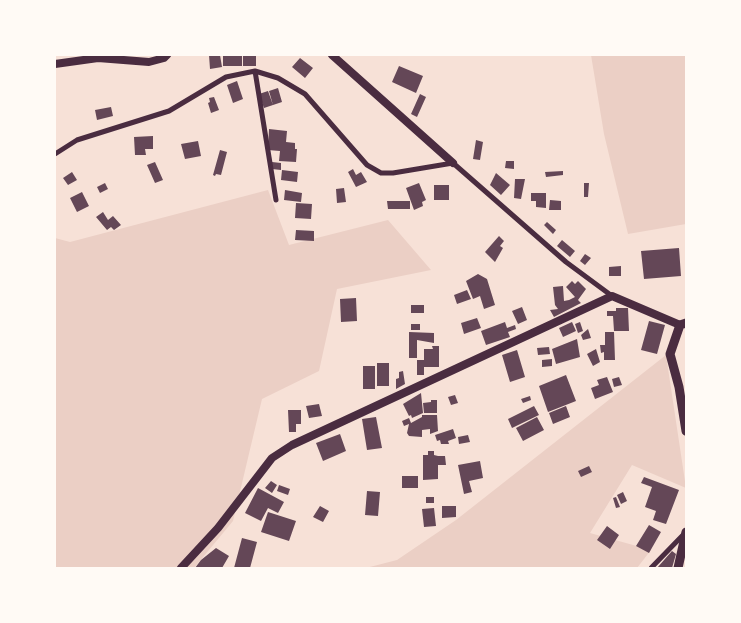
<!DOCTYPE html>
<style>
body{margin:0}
#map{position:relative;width:741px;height:623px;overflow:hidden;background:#f7e1d7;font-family:"Roboto Condensed",sans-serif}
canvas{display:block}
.frame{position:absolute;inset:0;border:56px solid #fffaf5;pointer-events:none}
</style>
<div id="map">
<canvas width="741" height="623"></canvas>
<div class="frame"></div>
</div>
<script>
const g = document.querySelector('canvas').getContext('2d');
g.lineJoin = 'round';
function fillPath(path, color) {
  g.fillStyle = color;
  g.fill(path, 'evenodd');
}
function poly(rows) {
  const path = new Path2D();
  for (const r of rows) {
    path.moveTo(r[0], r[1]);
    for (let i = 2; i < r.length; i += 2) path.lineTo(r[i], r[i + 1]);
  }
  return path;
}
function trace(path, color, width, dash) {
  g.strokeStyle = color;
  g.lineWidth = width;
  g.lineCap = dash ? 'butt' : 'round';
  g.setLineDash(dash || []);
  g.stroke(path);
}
fillPath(poly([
 [591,55,686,55,686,224,628,234,604,134],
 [268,190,289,245,388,220,431,270,337,289,319,371,262,399,233,521,194,568,55,568,55,238,70,242],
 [666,355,686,488,632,465,590,533,651,550,637,568,366,568,397,560,456,520]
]), '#ebcfc5');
fillPath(poly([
 [209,55,220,55,222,67,210,69],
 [223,55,242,55,242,66,223,66],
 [243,55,256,55,256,66,243,66],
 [300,58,313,68,305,78,292,67],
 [399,66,423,76,416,93,392,82],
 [237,81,243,99,233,103,227,85],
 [278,88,282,102,273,105,269,91],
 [268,91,273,105,264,108,259,94],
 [420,94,426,97,417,117,411,114],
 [214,97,219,110,211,113,208,103,210,102,209,98],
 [111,107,113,116,97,120,95,110],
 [269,129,287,131,286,142,295,143,295,149,297,149,296,162,279,161,280,151,268,150],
 [153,136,153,149,145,149,146,155,135,155,134,137],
 [476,140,483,142,480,160,473,159],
 [198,141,201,156,185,159,181,144],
 [220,150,227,152,221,175,216,174,215,176,213,175],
 [506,161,514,161,514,169,505,168],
 [155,162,163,180,155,183,147,165],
 [272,162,281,163,281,170,272,169],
 [353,169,356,175,361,172,367,182,356,187,348,172],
 [282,170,298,172,297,182,281,180],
 [563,171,563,175,546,177,545,172],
 [72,172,77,180,68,185,63,178],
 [496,173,510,185,501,195,490,185],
 [515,179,525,179,521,199,514,198],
 [105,183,108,189,100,193,97,187],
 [419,183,426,200,422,202,423,206,414,210,406,188],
 [584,183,589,183,588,197,584,197],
 [434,185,449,185,449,200,434,200],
 [344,188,346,202,337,203,336,189],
 [285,190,302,193,301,202,284,200],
 [82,192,89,206,77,212,70,198],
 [531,193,546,193,546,208,536,207,536,201,531,201],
 [550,200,561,201,561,210,549,210],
 [387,201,410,201,410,209,388,209],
 [296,203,312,204,311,219,295,218],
 [103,212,108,220,113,216,121,225,114,230,111,227,107,230,96,217],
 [547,222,556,230,553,234,544,225],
 [296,230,314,231,314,241,295,240],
 [499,236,504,241,500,246,503,248,495,262,485,252],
 [562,240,575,251,570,257,557,246],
 [679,248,681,276,644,279,641,251],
 [585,254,591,258,585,265,580,261],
 [621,266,621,276,609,276,609,267],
 [478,274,487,279,495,305,484,309,480,296,473,299,466,281],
 [572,281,575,284,578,281,586,289,578,300,581,303,554,317,550,310,558,309,555,305,553,287,563,286,564,301,569,300,575,297,566,287],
 [467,290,471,299,457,304,454,295],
 [356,298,357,321,341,322,340,299],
 [411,305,424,305,424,313,411,313],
 [522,307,527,320,518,324,512,311],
 [616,308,628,308,629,331,614,331,613,316,607,316,607,311,616,311],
 [477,318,481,328,464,334,461,323],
 [649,321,665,325,657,354,641,350],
 [505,322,507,328,515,325,516,329,508,332,510,337,486,345,481,331],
 [572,322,576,331,563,337,559,328],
 [580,322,583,331,578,333,575,324],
 [411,324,420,324,420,330,411,330],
 [588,329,591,338,583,340,581,335],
 [409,332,434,333,434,343,417,340,417,358,409,358],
 [605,332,614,332,615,360,604,360,604,352,601,353,600,345,605,345],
 [577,339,580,357,556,364,552,349],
 [432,346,439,346,439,367,424,367,424,375,417,375,417,360,424,360,424,349,433,349],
 [549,347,550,354,538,355,537,348],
 [596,349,600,362,593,366,587,354],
 [517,350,525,377,510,382,502,355],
 [552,359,552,366,542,367,542,360],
 [377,363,389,363,389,386,377,386],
 [363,366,375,366,375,389,363,389],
 [403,371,405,384,396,389,396,379,399,378,399,372],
 [566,375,576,401,548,412,539,386],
 [607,377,613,392,595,399,591,388,599,385,597,380],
 [619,377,622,385,614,387,612,379],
 [421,393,423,413,412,418,411,415,409,416,403,404],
 [455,395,458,403,451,405,448,397],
 [530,396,531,400,523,403,521,399],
 [431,400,437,400,437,413,424,413,423,403,431,402],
 [319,404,322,416,309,418,306,406],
 [534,406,539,415,512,428,508,419],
 [566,406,570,417,553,424,549,413],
 [288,410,301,410,301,424,296,424,296,432,289,432],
 [422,415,437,415,438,431,430,434,430,429,422,430,422,437,409,436,407,433,409,424,404,426,402,421,409,418,411,423,422,417],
 [376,417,382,448,367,450,362,419],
 [537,417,544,430,523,441,516,428],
 [453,429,456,438,448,441,449,444,441,444,440,440,437,441,435,435],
 [340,434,346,451,323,461,316,443],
 [468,435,470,442,459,444,458,437],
 [428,451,434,451,434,455,438,456,445,456,446,465,438,465,438,479,423,480,423,455,428,455],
 [480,461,483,478,469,481,472,492,464,494,458,465],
 [589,466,592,472,581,477,578,471],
 [402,476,418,476,418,488,402,488],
 [644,477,679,490,666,524,653,520,656,511,645,507,652,487,641,483],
 [271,481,277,485,272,493,265,488],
 [279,485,290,489,288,495,277,491],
 [258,488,284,502,278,513,268,508,261,521,245,513],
 [367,491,380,492,378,516,365,515],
 [623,492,627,501,621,504,617,495],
 [426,497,434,497,434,503,426,503],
 [616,497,620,507,616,508,613,498],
 [320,506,329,511,323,522,313,517],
 [442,506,456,506,456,517,442,518],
 [434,508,436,526,424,527,422,509],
 [268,512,296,521,289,541,261,532],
 [649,525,661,532,649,553,636,546],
 [607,526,619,535,610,549,597,540],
 [242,538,257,542,250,568,234,568],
 [216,548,229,556,222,568,195,568,201,560],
 [672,551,676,554,672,568,657,568]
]), '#644757');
trace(poly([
 [255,71,276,200],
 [55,154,77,140,169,111,226,77,255,71,278,78,305,94,367,165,381,173,393,173,453,163,566,262,612,296],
 [651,568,684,534]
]), '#4a2c40', 5);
trace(poly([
 [332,55,453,163],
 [55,64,98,58,149,62,164,58,167,55],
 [181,568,218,528,272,458,292,445,612,296,680,325]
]), '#4a2c40', 8);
trace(poly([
 [686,323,680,325,670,354,679,387,686,431],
 [678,568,686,532]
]), '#4a2c40', 9);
</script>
